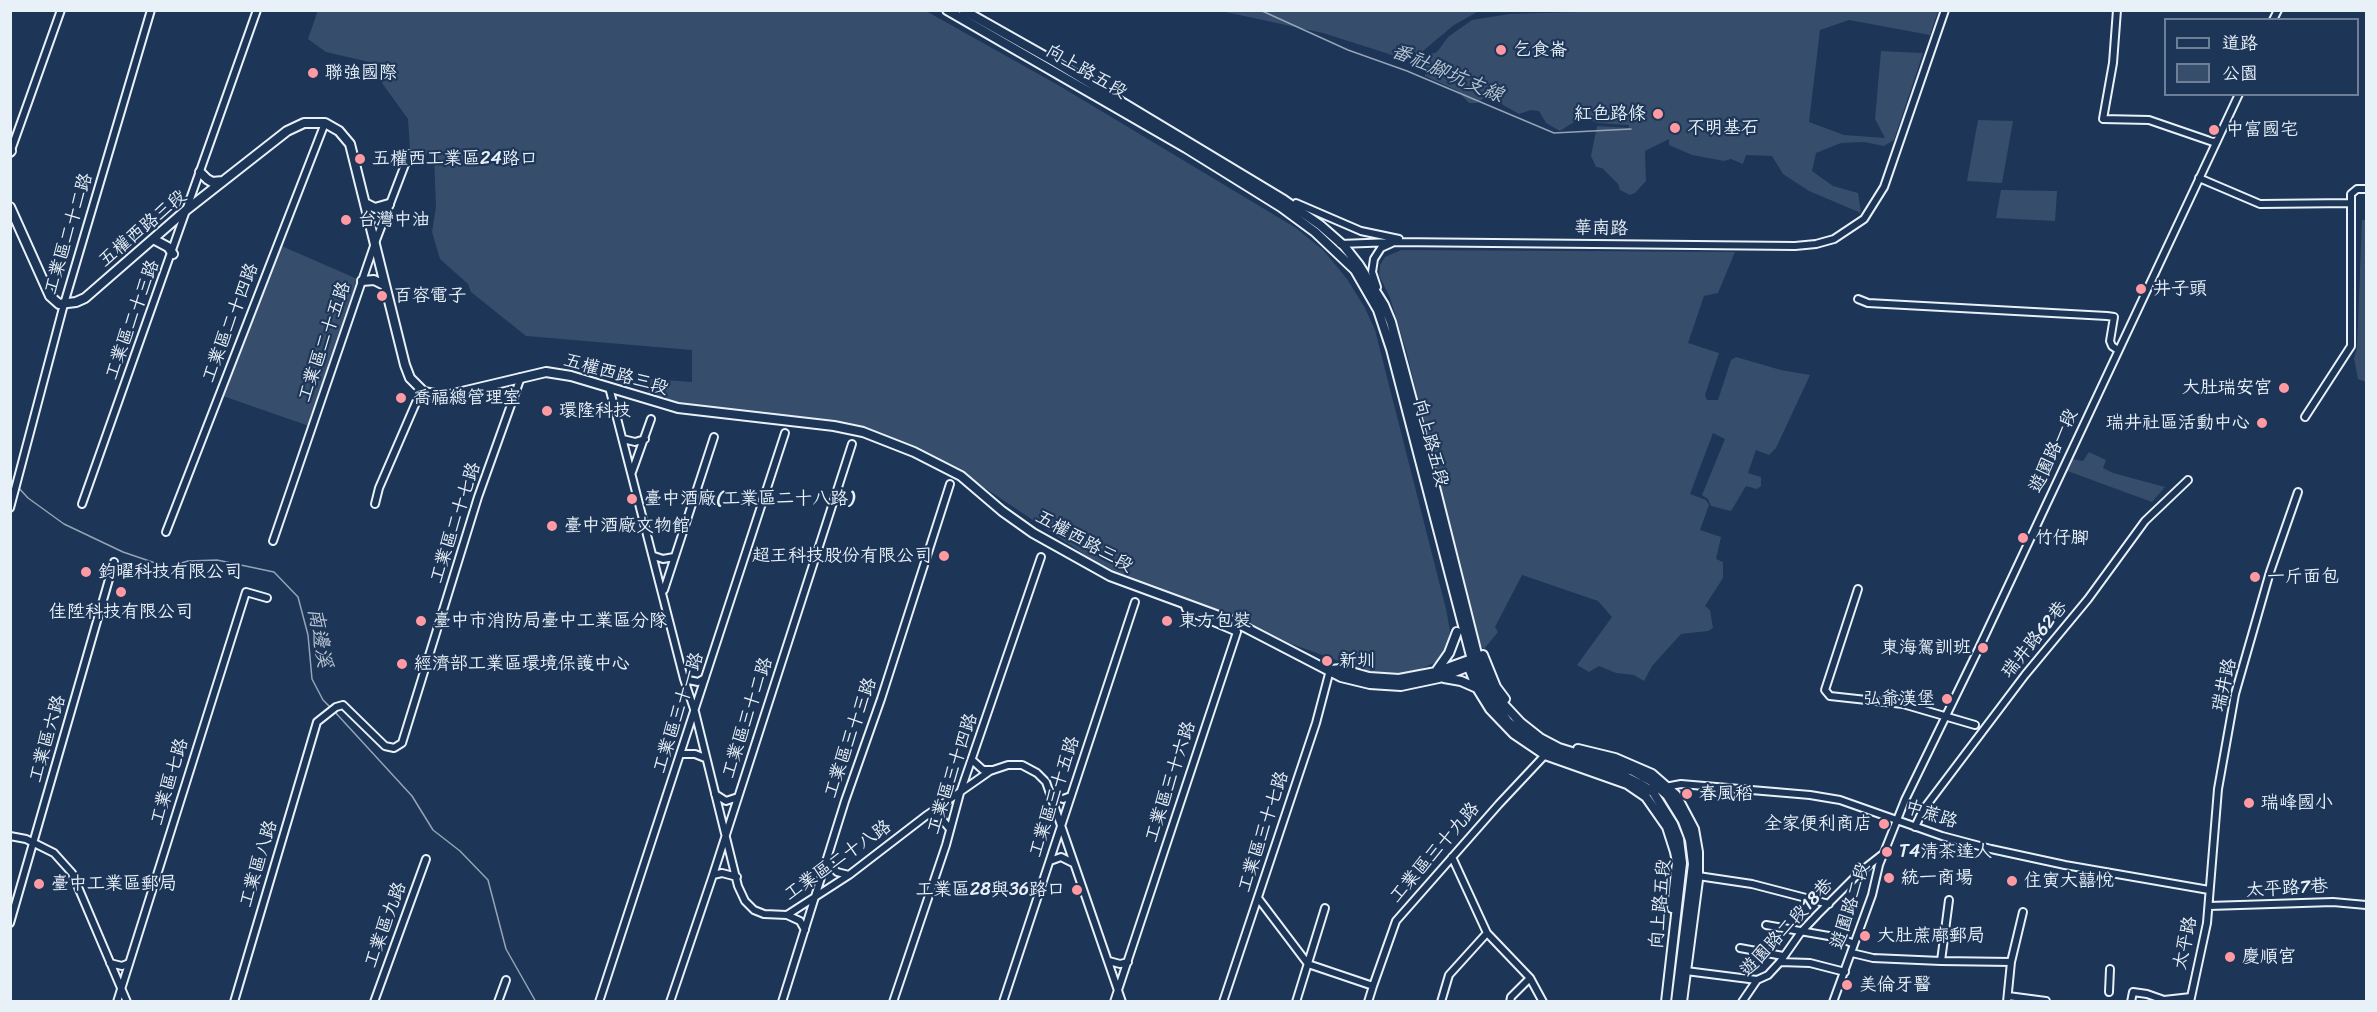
<!DOCTYPE html>
<meta charset="utf-8">
<style>
body{margin:0}
#map{position:relative;width:2377px;height:1012px;overflow:hidden;background:#1d3557;font-family:Sriracha,"LXGW WenKai TC",sans-serif}
canvas{display:block}
.frame{position:absolute;inset:0;border:12px solid #e8f1f8;pointer-events:none}
.legend{position:absolute;left:2164px;top:18px;width:195px;height:78px;box-sizing:border-box;background:#1d3557;border:2px solid #6e8097;margin:0;padding:8px 10px;list-style:none;font-size:18px;color:#e8f1f8}
.legend li{display:flex;align-items:center;gap:12px;height:30px}
.legend b{width:30px;border:2px solid #6e8097}
</style>
<div id="map">
<canvas width="2377" height="1012"></canvas>
<div class="frame"></div>
<ul class="legend">
<li><b style="height:8px;background:#1d3557"></b>道路</li>
<li><b style="height:16px;background:#374d6c"></b>公園</li>
</ul>
</div>
<script>
const g = document.querySelector('canvas').getContext('2d');
g.lineJoin = 'round';
function fillPath(path, color) {
  g.fillStyle = color;
  g.fill(path, 'evenodd');
}
function poly(rows) {
  const path = new Path2D();
  for (const r of rows) {
    path.moveTo(r[0], r[1]);
    for (let i = 2; i < r.length; i += 2) path.lineTo(r[i], r[i + 1]);
  }
  return path;
}
function trace(path, color, width, dash) {
  g.strokeStyle = color;
  g.lineWidth = width;
  g.lineCap = dash ? 'butt' : 'round';
  g.setLineDash(dash || []);
  g.stroke(path);
}
function write(font, color, halo, rows, align = 'center') {
  g.font = font + ' Sriracha,"LXGW WenKai TC",sans-serif';
  g.lineWidth = 4.5;
  g.setLineDash([]);
  g.textBaseline = 'middle';
  g.strokeStyle = halo;
  g.fillStyle = color;
  for (const [text, x, y, turn = 0] of rows) {
    g.save();
    g.translate(x, y);
    g.rotate((+turn || 0) * Math.PI / 180);
    g.textAlign = isNaN(turn) ? turn : align;
    if (halo) g.strokeText(text, 0, 0);
    g.fillText(text, 0, 0);
    g.restore();
  }
}
fillPath(poly([
 [318,10,926,11,1058,85,1296,228,1323,250,1347,279,1365,308,1375,330,1446,609,1450,631,1445,652,1436,662,1416,671,1396,674,1375,674,1289,643,1248,622,1134,582,1109,571,967,476,918,449,843,423,678,406,648,394,651,379,692,382,692,350,526,336,471,292,468,284,440,259,432,232,436,207,434,157,410,149,408,119,382,83,385,73,378,64,326,52,308,39],
 [1221,11,1479,11,1454,25,1418,55,1392,55,1323,33],
 [1611,11,1938,10,1938,11,1930,35,1849,20,1820,30,1809,122,1844,135,1885,138,1875,119,1881,51,1923,53,1894,140,1884,146,1864,142,1841,143,1816,153,1812,171,1833,186,1858,193,1861,213,1809,191,1783,174,1772,156,1746,155,1743,164,1731,159,1724,161,1692,155,1669,145,1669,139,1645,151,1646,181,1635,193,1630,195,1620,190,1618,184,1602,168,1596,167,1591,156,1597,126,1629,128,1629,125,1597,123,1586,118,1577,120,1560,131,1546,123,1539,111,1531,110,1519,114,1491,98,1485,97,1477,103,1469,103,1458,91,1425,76,1425,56,1437,52,1448,37,1472,20,1509,14],
 [1978,120,2013,121,2002,183,1967,181],
 [2001,190,2057,191,2055,221,1996,218],
 [2362,220,2366,220,2365,315,2366,320,2366,382,2358,379,2354,358,2357,348],
 [277,244,362,281,312,427,220,395],
 [1401,250,1735,252,1718,293,1704,296,1688,343,1719,353,1705,395,1707,400,1718,400,1731,360,1736,357,1781,370,1810,375,1776,448,1769,455,1756,450,1748,473,1761,477,1761,486,1757,489,1746,486,1731,511,1711,506,1708,499,1702,495,1725,439,1713,433,1690,494,1706,500,1709,505,1700,530,1721,537,1716,559,1723,562,1723,578,1705,606,1710,610,1713,628,1708,631,1681,634,1652,666,1644,681,1634,675,1616,673,1599,666,1589,672,1577,665,1612,617,1598,601,1522,575,1495,627,1498,632,1484,649,1478,643,1406,350,1390,298,1379,275,1380,265,1385,257],
 [2089,452,2106,460,2103,468,2113,473,2165,487,2152,502,2062,469,2067,458,2083,461]
]), '#374d6c');
trace(poly([
 [1260,10,1348,50,1407,71,1554,133,1631,129],
 [17,486,28,498,64,524,123,552,167,567,188,561,217,560,274,572,298,597,308,635,312,679,323,700,330,707],
 [334,711,412,796,433,830,460,851,488,880,506,949,536,1002],
 [2187,995,2203,929]
]), '#95a4b5', 1.5);
const minor = poly([
 [2117,10,2113,63,2103,119,2149,120,2213,142,2217,141],
 [2273,20,2278,10],
 [10,153,61,10],
 [2199,178,2260,204,2351,203],
 [1296,203,1361,231,1399,239],
 [1340,244,1393,242,1795,246,1816,244,1834,239,1864,219,1884,187,1945,10],
 [1377,287,1372,272,1374,259,1381,248,1392,243],
 [1858,299,1868,303,2107,316,2114,317,2110,341,2112,346,2118,350],
 [609,387,684,679,695,712,738,886,745,901,754,910,764,914,787,915,849,875,927,815,990,771,1008,765,1022,765,1037,773,1046,782,1122,1002],
 [2305,417,2351,346,2351,194,2357,189,2366,189],
 [623,439,635,442,645,439],
 [632,472,651,419],
 [82,504,257,10],
 [375,504,379,488,421,391],
 [10,508,64,304,151,10],
 [166,532,325,123],
 [273,541,375,243,409,154],
 [654,556,663,559,674,557],
 [1858,589,1825,690,1830,696,1903,704,1975,725],
 [664,590,714,437],
 [684,679,698,682,705,678],
 [681,754,695,754,705,758],
 [972,760,983,770,993,770],
 [1665,787,1681,784,1810,795,1840,800,1942,836,1991,849,2065,865,2209,890],
 [715,794,726,801,738,797],
 [1050,795,1063,799,1071,796],
 [927,815,941,818,950,829],
 [1915,827,1923,810,2025,675,2088,599,2145,521,2188,480],
 [10,836,26,839,54,853,72,873,127,1002],
 [1452,857,1487,933,1530,978,1543,1002],
 [827,861,837,872,849,875],
 [1050,861,1061,857,1073,863],
 [713,875,722,873,737,877],
 [1698,876,1752,884,1829,904],
 [1258,898,1308,964],
 [2209,906,2333,902,2366,905],
 [787,915,800,921,805,930],
 [10,923,114,562],
 [1766,925,1840,938,1854,944],
 [1740,948,1783,956],
 [1852,953,1873,958,1941,961,2011,962],
 [1109,961,1120,964,1128,962],
 [1941,961,1949,900],
 [1780,962,1810,963,1845,972],
 [110,963,122,966,129,963],
 [1308,964,1373,986,1368,1002],
 [1686,971,1757,980],
 [1373,986,1396,921,1499,804,1545,755],
 [2109,992,2110,969],
 [2008,996,2046,1001],
 [117,1002,246,592,267,598],
 [234,1002,317,722,336,707,343,705,385,746,394,748,402,743,478,497,521,377],
 [374,1002,426,859],
 [498,1002,506,980],
 [599,1002,785,433],
 [670,1002,713,875,852,444],
 [782,1002,845,801,881,699,950,484],
 [893,1002,946,845,960,793,1041,557],
 [1003,1002,1135,602],
 [1114,1002,1237,632,1197,615,1186,609,1184,603],
 [1223,1002,1316,723,1330,670],
 [1296,1002,1325,908],
 [1441,1002,1449,975,1487,933],
 [1510,1002,1511,997,1530,978],
 [1742,1002,1757,980,1768,975,1780,962,1801,932,1818,914,1860,872,1883,854],
 [1833,1002,1872,895,1879,865,1905,800,1979,648,2239,94],
 [2007,1002,2011,962,2023,912],
 [2131,1002,2133,992,2147,994,2164,1000,2191,997],
 [2190,1002,2207,923,2218,789,2235,694,2270,572,2298,492]
]);
const major = poly([
 [947,10,1186,148,1281,207,1315,232,1355,270,1378,310,1391,349,1472,660,1484,688,1508,722,1537,745,1571,760,1618,773,1638,783,1653,792,1673,824,1679,839,1682,863,1666,1002],
 [963,10,1055,62,1284,200,1320,225,1344,246,1359,265,1384,305,1391,322,1430,467,1478,658,1493,693,1521,723,1540,738,1559,748,1633,771,1651,781,1667,795,1683,821,1690,840,1693,864,1676,1002],
 [10,152,11,151],
 [200,172,207,179,212,182,223,181],
 [365,203,375,208,389,204],
 [10,207,50,296,59,304,76,302,85,298,185,211,287,131,304,123,325,123,339,131,350,144,405,365,410,378,424,392,445,396,546,372,571,376,678,408,834,426,863,432,914,452,961,476,1002,511,1033,533,1110,576,1235,622,1341,677,1370,684,1401,686,1439,678,1485,660],
 [153,239,168,247,173,254],
 [362,281,374,280,384,285],
 [1468,665,1477,688,1490,709,1514,734,1545,755,1627,784,1646,797,1667,827,1675,852,1677,862,1672,908],
 [1331,670,1341,669,1369,677,1399,679,1436,672,1483,655,1496,687,1505,699],
 [1437,670,1449,653,1457,632],
 [1444,678,1461,681,1477,688],
 [1578,749,1615,758,1652,774,1676,795,1694,829,1698,852,1698,880,1682,1002]
]);
trace(minor, '#e8f1f8', 10);
trace(major, '#e8f1f8', 12);
trace(minor, '#1d3557', 6);
trace(major, '#1d3557', 8);
for (const [x, y, r, color] of [
 [1501,50,6,"#ff9aa2"],
 [313,73,6,"#ff9aa2"],
 [1658,114,6,"#ff9aa2"],
 [1675,128,6,"#ff9aa2"],
 [2214,130,6,"#ff9aa2"],
 [360,159,6,"#ff9aa2"],
 [346,220,6,"#ff9aa2"],
 [2141,289,6,"#ff9aa2"],
 [382,296,6,"#ff9aa2"],
 [2284,388,6,"#ff9aa2"],
 [401,398,6,"#ff9aa2"],
 [547,411,6,"#ff9aa2"],
 [2262,423,6,"#ff9aa2"],
 [632,499,6,"#ff9aa2"],
 [552,526,6,"#ff9aa2"],
 [2023,538,6,"#ff9aa2"],
 [944,556,6,"#ff9aa2"],
 [86,572,6,"#ff9aa2"],
 [2255,577,6,"#ff9aa2"],
 [121,592,6,"#ff9aa2"],
 [421,621,6,"#ff9aa2"],
 [1167,621,6,"#ff9aa2"],
 [1983,648,6,"#ff9aa2"],
 [1327,661,6,"#ff9aa2"],
 [402,664,6,"#ff9aa2"],
 [1947,699,6,"#ff9aa2"],
 [1687,794,6,"#ff9aa2"],
 [2249,803,6,"#ff9aa2"],
 [1884,824,6,"#ff9aa2"],
 [1887,852,6,"#ff9aa2"],
 [1889,878,6,"#ff9aa2"],
 [2012,881,6,"#ff9aa2"],
 [39,884,6,"#ff9aa2"],
 [1077,890,6,"#ff9aa2"],
 [1865,936,6,"#ff9aa2"],
 [2230,957,6,"#ff9aa2"],
 [1847,985,6,"#ff9aa2"]
]) {
  const dot = new Path2D();
  dot.arc(x, y, r, 0, 2 * Math.PI);
  g.fillStyle = color;
  g.fill(dot);
  trace(dot, '#1d3557', 2);
}
write('18px', '#e8f1f8', '#1d3557', [
 ["乞食崙",1513,50],
 ["聯強國際",325,73],
 ["紅色路條",1646,114,"right"],
 ["不明基石",1687,128],
 ["中富國宅",2226,130],
 ["五權西工業區24路口",372,159],
 ["台灣中油",358,220],
 ["井子頭",2153,289],
 ["百容電子",394,296],
 ["大肚瑞安宮",2272,388,"right"],
 ["喬福總管理室",413,398],
 ["環隆科技",559,411],
 ["瑞井社區活動中心",2250,423,"right"],
 ["臺中酒廠(工業區二十八路)",644,499],
 ["臺中酒廠文物館",564,526],
 ["竹仔腳",2035,538],
 ["超王科技股份有限公司",932,556,"right"],
 ["鈞曜科技有限公司",98,572],
 ["一斤面包",2267,577],
 ["佳陞科技有限公司",121,612,"center"],
 ["臺中市消防局臺中工業區分隊",433,621],
 ["東方包裝",1179,621],
 ["東海駕訓班",1971,648,"right"],
 ["新圳",1339,661],
 ["經濟部工業區環境保護中心",414,664],
 ["弘爺漢堡",1935,699,"right"],
 ["春風稻",1699,794],
 ["瑞峰國小",2261,803],
 ["全家便利商店",1872,824,"right"],
 ["T4清茶達人",1899,852],
 ["統一商場",1901,878],
 ["住寅大囍悅",2024,881],
 ["臺中工業區郵局",51,884],
 ["工業區28與36路口",1065,890,"right"],
 ["大肚蔗廍郵局",1877,936],
 ["慶順宮",2242,957],
 ["美倫牙醫",1859,985]
], 'left');
write('18px', '#e8f1f8', '#1d3557', [
 ["向上路五段",1086,72,30],
 ["五權西路三段",143,229,-40],
 ["華南路",1601,229,1],
 ["工業區二十二路",69,234,-73],
 ["工業區二十三路",133,320,-70],
 ["工業區二十四路",231,323,-69],
 ["工業區二十五路",325,342,-71],
 ["五權西路三段",616,375,16],
 ["向上路五段",1430,443,75],
 ["遊園路一段",2054,451,-65],
 ["工業區二十七路",456,523,-72],
 ["五權西路三段",1084,542,29],
 ["瑞井路62巷",2035,640,-51],
 ["瑞井路",2225,685,-77],
 ["工業區三十一路",679,713,-72],
 ["工業區三十二路",748,718,-72],
 ["工業區三十三路",851,738,-71],
 ["工業區六路",48,739,-74],
 ["工業區三十四路",953,774,-72],
 ["工業區七路",170,782,-73],
 ["工業區三十六路",1171,782,-72],
 ["工業區三十五路",1055,797,-72],
 ["中蔗路",1931,815,18],
 ["工業區三十七路",1264,832,-72],
 ["工業區三十九路",1435,853,-49],
 ["工業區二十八路",838,861,-35],
 ["工業區八路",259,864,-73],
 ["太平路7巷",2287,889,-3],
 ["向上路五段",1661,904,-85],
 ["遊園路二段",1851,906,-72],
 ["工業區九路",386,925,-70],
 ["遊園路二段18巷",1787,928,-47],
 ["太平路",2186,943,-78]
]);
write('italic 20px', '#b7c4d1', '#1d3557', [
 ["番社腳坑支線",1447,74,23],
 ["南邊溪",319,638,80]
]);
</script>
